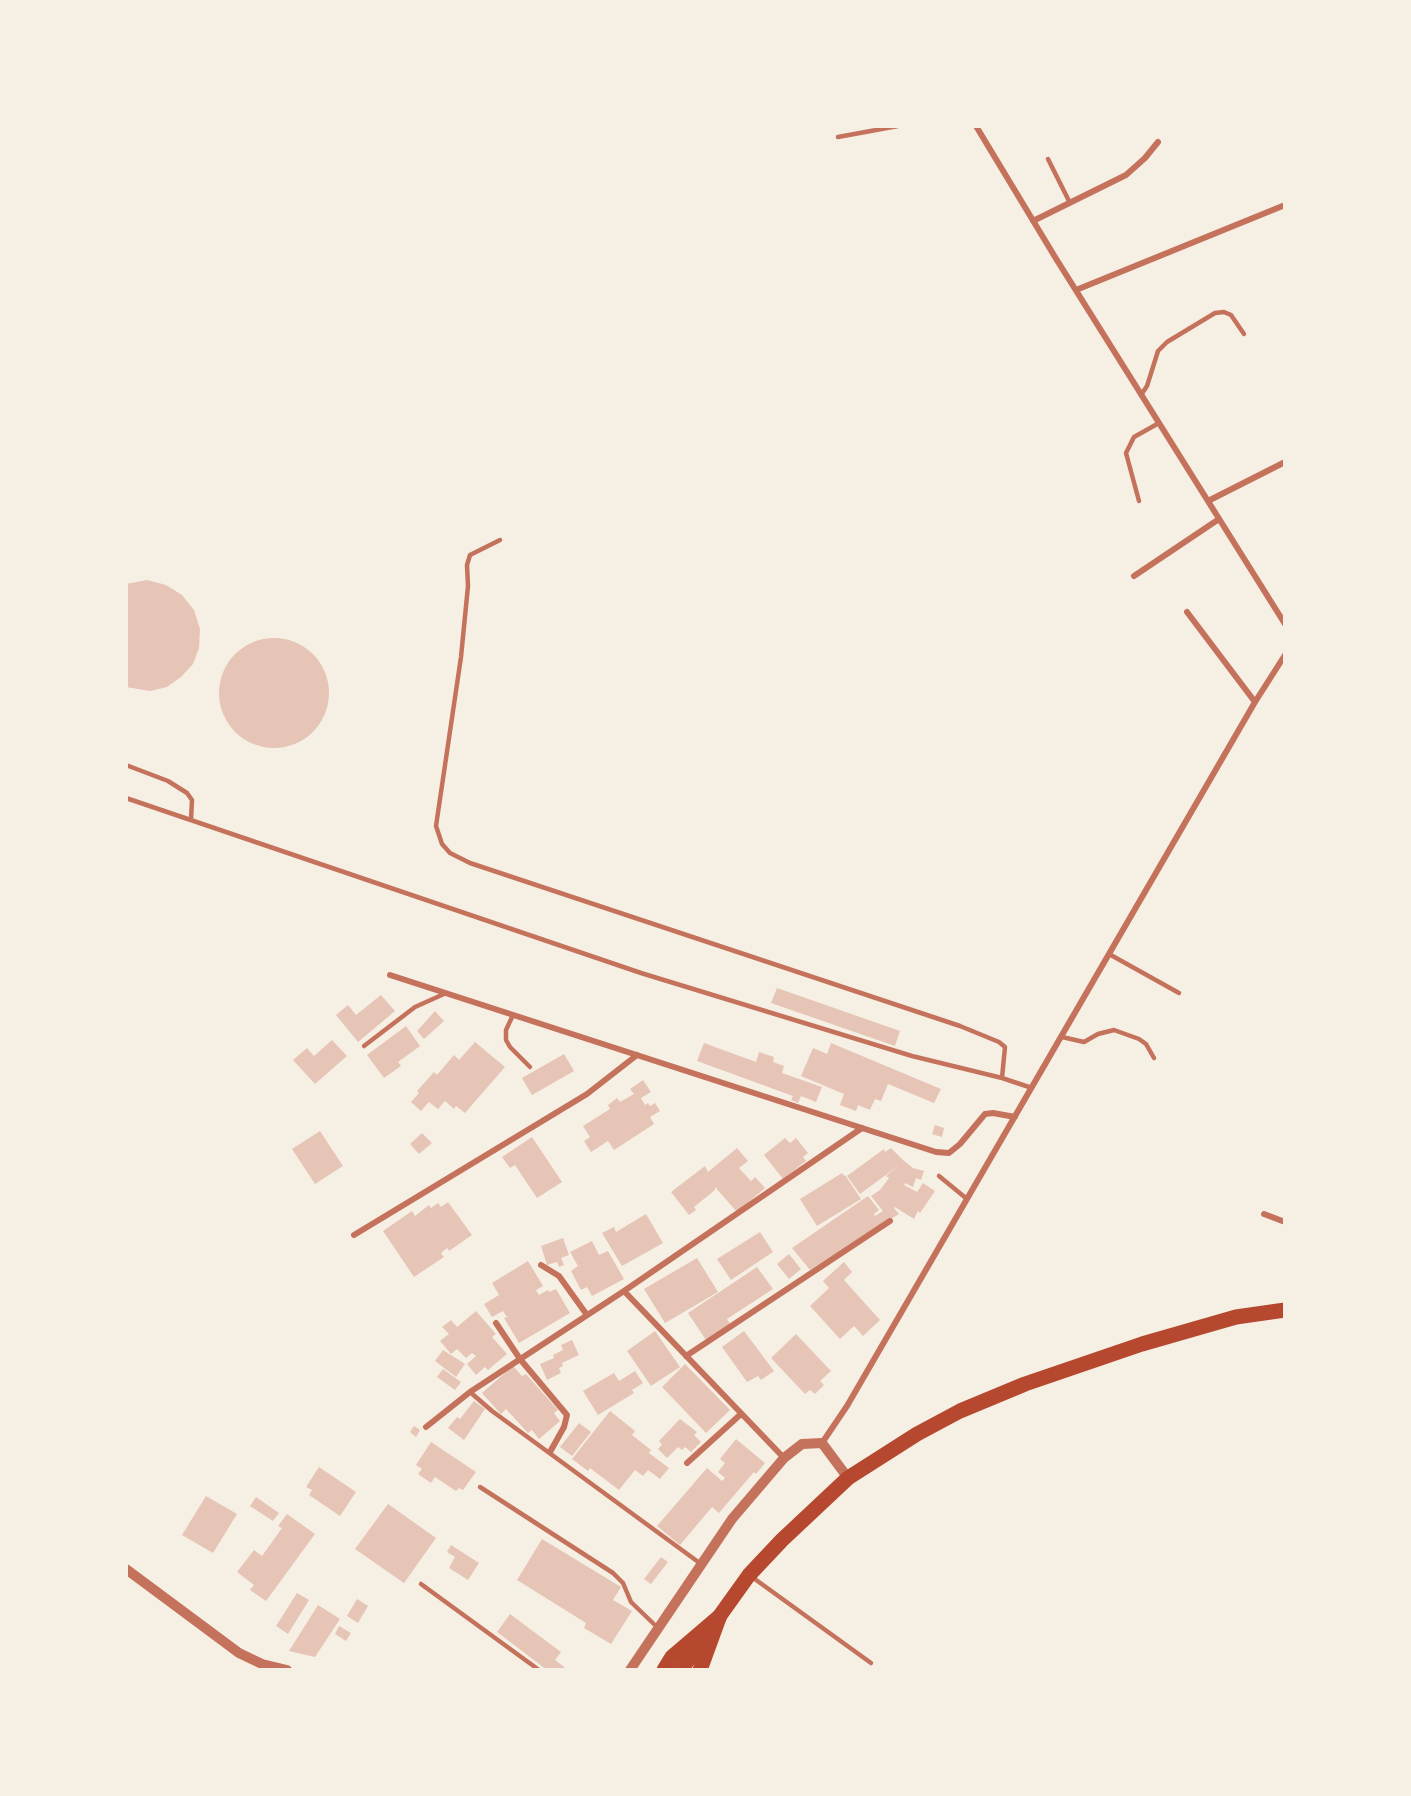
<!DOCTYPE html>
<style>
body{margin:0}
#map{position:relative;width:1411px;height:1796px;overflow:hidden;background:#f6efe4;font-family:Mulish,sans-serif}
canvas{display:block}
.frame{position:absolute;inset:0;border:128px solid #f6efe4;pointer-events:none}
</style>
<div id="map">
<canvas width="1411" height="1796"></canvas>
<div class="frame"></div>
</div>
<script>
const g = document.querySelector('canvas').getContext('2d');
g.lineJoin = 'round';
function fillPath(path, color) {
  g.fillStyle = color;
  g.fill(path, 'evenodd');
}
function poly(rows) {
  const path = new Path2D();
  for (const r of rows) {
    if (r.length === 3) {
      path.moveTo(r[0] + r[2], r[1]);
      path.arc(r[0], r[1], r[2], 0, 2 * Math.PI);
      continue;
    }
    path.moveTo(r[0], r[1]);
    for (let i = 2; i < r.length; i += 2) path.lineTo(r[i], r[i + 1]);
  }
  return path;
}
function trace(path, color, width, dash) {
  g.strokeStyle = color;
  g.lineWidth = width;
  g.lineCap = dash ? 'butt' : 'round';
  g.setLineDash(dash || []);
  g.stroke(path);
}
fillPath(poly([
 [147,580,166,585,182,595,194,610,200,629,199,648,193,664,181,677,167,687,150,691,126,687,126,584],
 [274,693,55],
 [777,988,900,1031,895,1046,771,1003],
 [381,995,395,1011,358,1042,336,1015,348,1005,356,1015],
 [435,1011,444,1021,424,1039,417,1031],
 [406,1026,420,1046,398,1062,401,1066,384,1078,367,1055],
 [332,1040,347,1056,315,1084,293,1060,307,1048,314,1056],
 [475,1042,505,1067,465,1113,456,1106,454,1109,445,1101,438,1109,429,1102,421,1111,411,1102,419,1093,417,1091,434,1072,437,1075,454,1055,459,1060],
 [704,1043,756,1062,759,1052,774,1057,773,1062,784,1066,782,1073,822,1087,816,1102,801,1096,798,1103,791,1100,793,1096,697,1061],
 [831,1043,941,1089,934,1103,888,1084,881,1101,875,1099,870,1110,858,1105,856,1111,840,1105,844,1094,801,1076,813,1048,827,1054],
 [564,1054,574,1071,532,1095,522,1078],
 [643,1080,651,1092,641,1098,645,1105,648,1103,650,1106,655,1103,660,1111,650,1117,654,1124,614,1150,608,1141,591,1152,584,1141,590,1137,583,1126,610,1109,608,1105,617,1098,620,1102,634,1094,630,1089],
 [935,1125,944,1128,942,1137,932,1134],
 [320,1131,343,1166,315,1184,292,1149],
 [422,1133,432,1143,419,1154,410,1144],
 [532,1137,562,1182,537,1198,515,1165,510,1168,502,1157],
 [785,1138,790,1143,796,1138,808,1153,803,1157,806,1161,783,1179,764,1155],
 [737,1148,748,1161,739,1168,751,1181,755,1177,765,1188,737,1212,715,1187,715,1190,694,1207,696,1210,689,1215,671,1192,705,1166,708,1172],
 [891,1148,903,1160,899,1164,903,1160,913,1168,924,1171,921,1180,916,1178,913,1187,905,1183,904,1185,917,1192,923,1183,935,1191,920,1213,918,1211,914,1219,895,1207,894,1208,899,1214,810,1270,792,1248,868,1196,879,1210,874,1214,875,1216,883,1211,871,1196,880,1190,889,1178,886,1176,898,1166,860,1194,847,1176,884,1149,885,1152],
 [842,1173,844,1176,845,1175,861,1199,817,1226,800,1199],
 [448,1202,472,1235,449,1251,447,1248,441,1253,444,1257,414,1277,383,1231,412,1211,415,1216,429,1205,431,1208,438,1203,441,1207],
 [646,1214,663,1243,622,1266,602,1233,614,1227,616,1232],
 [760,1232,773,1252,731,1280,717,1259],
 [563,1238,569,1255,561,1258,564,1265,559,1267,557,1262,547,1265,541,1246],
 [592,1241,599,1255,608,1251,624,1279,592,1296,587,1287,581,1290,571,1271,578,1266,570,1252],
 [789,1254,801,1269,789,1279,777,1264],
 [697,1258,718,1292,665,1323,644,1289],
 [528,1261,543,1286,536,1290,539,1295,548,1290,549,1292,556,1289,570,1313,519,1343,504,1318,507,1317,503,1311,492,1317,484,1304,499,1295,492,1283],
 [844,1262,852,1272,844,1280,880,1320,863,1336,854,1326,840,1339,810,1306,829,1288,823,1281],
 [757,1267,773,1289,727,1319,730,1324,706,1340,688,1313],
 [476,1311,496,1334,492,1337,507,1354,488,1370,485,1367,476,1375,467,1364,476,1356,472,1353,466,1358,457,1349,451,1354,440,1341,449,1334,442,1327,451,1320,457,1327],
 [655,1331,680,1367,651,1386,627,1351],
 [744,1331,774,1371,761,1380,758,1376,747,1382,722,1347],
 [796,1334,831,1371,820,1381,824,1385,815,1394,810,1390,805,1394,771,1358],
 [572,1340,579,1355,562,1363,563,1366,559,1368,561,1373,547,1380,540,1364,554,1358,553,1355,563,1350,561,1345],
 [443,1350,465,1364,456,1377,435,1361],
 [685,1364,730,1410,706,1433,662,1387],
 [513,1366,522,1376,526,1374,558,1410,554,1413,560,1421,539,1439,532,1430,528,1433,506,1409,501,1414,482,1393],
 [443,1369,461,1382,455,1390,437,1377],
 [635,1371,643,1383,632,1390,634,1393,598,1415,583,1391,614,1373,619,1381],
 [474,1401,485,1409,464,1440,448,1428,457,1417,460,1419],
 [610,1411,635,1431,632,1435,651,1450,649,1453,669,1468,660,1479,648,1470,643,1476,635,1470,619,1490,590,1468,588,1471,572,1459],
 [680,1419,697,1432,694,1435,701,1442,691,1452,685,1447,682,1450,678,1447,667,1458,658,1449,662,1445,659,1441],
 [579,1423,591,1432,572,1456,560,1447],
 [414,1426,420,1430,416,1437,410,1432],
 [736,1439,765,1463,756,1474,754,1472,719,1513,712,1507,680,1545,657,1526,707,1468,722,1481,725,1478,718,1472,725,1463,720,1459],
 [431,1442,476,1472,463,1490,459,1488,456,1491,435,1477,431,1483,418,1474,422,1469,416,1465],
 [319,1467,356,1492,340,1516,309,1495,312,1490,306,1487],
 [206,1496,237,1514,213,1553,182,1535],
 [256,1497,279,1513,273,1521,250,1506],
 [388,1504,436,1538,404,1583,355,1549],
 [287,1514,315,1534,266,1601,250,1590,254,1585,237,1572,254,1550,262,1556,282,1528,278,1526],
 [542,1539,621,1587,613,1600,632,1611,611,1644,584,1628,586,1623,517,1580],
 [451,1545,479,1563,468,1580,449,1568,455,1557,447,1552],
 [661,1557,668,1562,651,1584,644,1579],
 [297,1593,309,1600,288,1634,276,1626],
 [357,1599,368,1606,358,1623,347,1616],
 [318,1605,340,1619,315,1657,289,1651],
 [510,1614,561,1652,555,1660,568,1670,547,1670,497,1632],
 [339,1626,351,1633,346,1641,335,1634]
]), '#e6c5b7');
trace(poly([
 [838,137,898,126],
 [1048,159,1070,203],
 [1141,395,1147,386,1158,351,1167,342,1215,313,1224,312,1231,315,1244,334],
 [1139,501,1126,453,1134,437,1159,423],
 [500,540,470,555,467,565,468,586,461,657,436,826,442,844,450,853,470,863,960,1026,999,1042,1005,1047,1002,1078],
 [126,765,168,781,187,793,192,800,191,820],
 [126,798,641,973,912,1056,1002,1078,1032,1088],
 [1109,954,1179,993],
 [513,1015,506,1030,506,1040,510,1047,530,1067],
 [1062,1037,1084,1042,1098,1034,1114,1030,1139,1039,1146,1044,1154,1058],
 [364,1046,415,1007,444,994],
 [939,1176,967,1199],
 [470,1392,492,1411,701,1564],
 [480,1487,613,1573,623,1583,631,1602,658,1628],
 [752,1577,871,1663],
 [421,1584,539,1670]
]), '#c5725c', 4.5);
trace(poly([
 [976,126,1055,257,1285,624],
 [1033,221,1126,175,1145,158,1158,142],
 [1076,290,1285,205],
 [1208,501,1285,462],
 [1134,576,1219,519],
 [1187,612,1255,702],
 [390,975,936,1152,949,1153,960,1144,985,1114,993,1113,1015,1117],
 [1264,1214,1285,1222],
 [354,1235,587,1094,637,1055],
 [541,1265,559,1276,587,1315],
 [624,1291,784,1458],
 [496,1323,520,1359,567,1415,564,1427,550,1452],
 [686,1356,890,1221],
 [426,1427,470,1392,624,1291,862,1128],
 [822,1443,847,1406,1255,702,1285,655],
 [687,1463,741,1414]
]), '#c5725c', 6);
trace(poly([
 [126,1569,239,1653,262,1664,287,1670],
 [630,1670,732,1519,784,1458,802,1444,822,1443,848,1478]
]), '#c5725c', 10);
trace(poly([
 [681,1670,749,1575,782,1540,848,1478,917,1434,960,1411,1025,1384,1142,1344,1236,1317,1285,1310]
]), '#b5482f', 15);
trace(poly([
 [664,1670,672,1657,720,1616],
 [700,1670,719,1618]
]), '#b5482f', 15);
</script>
